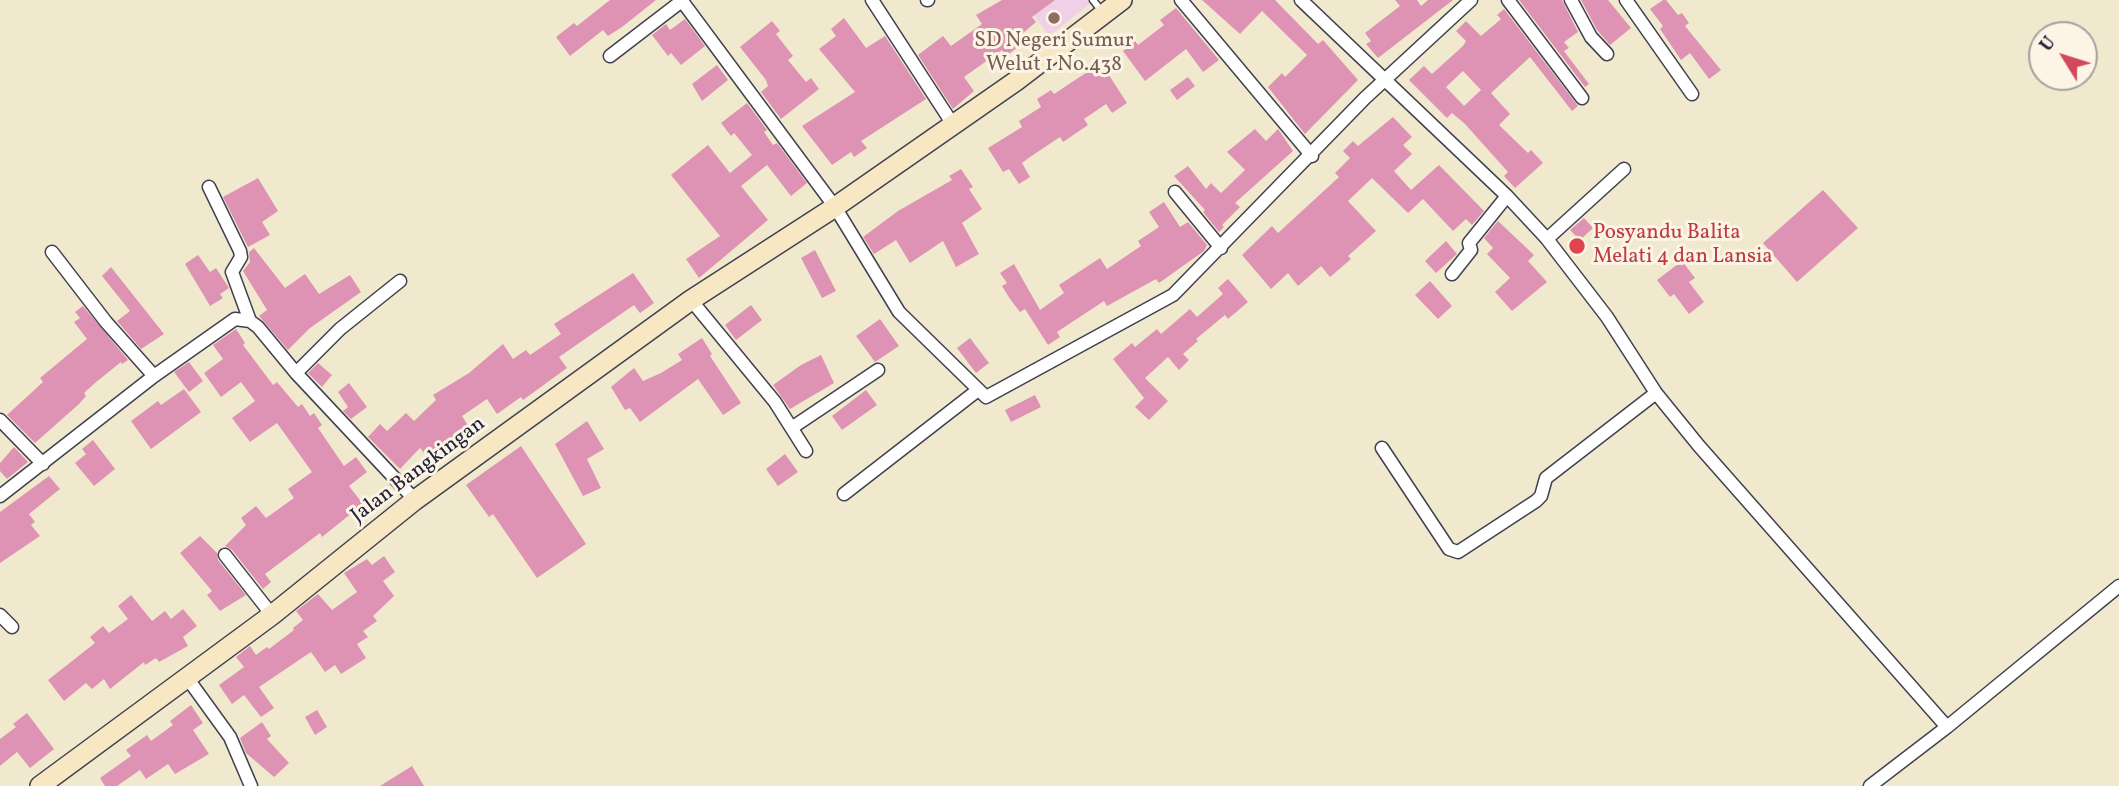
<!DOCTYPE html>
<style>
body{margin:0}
#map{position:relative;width:2119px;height:786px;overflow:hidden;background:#f0e9ce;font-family:Vollkorn,serif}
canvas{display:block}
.north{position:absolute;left:2028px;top:21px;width:70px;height:70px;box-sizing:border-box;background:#fcf5e5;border:2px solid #a5a1a1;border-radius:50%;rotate:308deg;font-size:19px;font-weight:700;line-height:28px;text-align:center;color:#22223b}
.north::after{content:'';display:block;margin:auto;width:24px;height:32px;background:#d1495b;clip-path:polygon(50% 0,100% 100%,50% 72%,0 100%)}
</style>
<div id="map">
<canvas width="2119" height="786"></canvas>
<div class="north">U</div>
</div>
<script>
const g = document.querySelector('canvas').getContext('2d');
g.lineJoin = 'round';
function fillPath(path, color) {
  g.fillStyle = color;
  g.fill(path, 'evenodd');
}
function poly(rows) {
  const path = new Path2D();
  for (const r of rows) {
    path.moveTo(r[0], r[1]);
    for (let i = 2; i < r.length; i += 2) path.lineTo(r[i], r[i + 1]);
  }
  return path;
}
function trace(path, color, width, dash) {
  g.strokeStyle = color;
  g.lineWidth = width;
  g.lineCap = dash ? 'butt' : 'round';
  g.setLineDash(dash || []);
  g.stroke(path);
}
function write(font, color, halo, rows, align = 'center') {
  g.font = font + ' Vollkorn,serif';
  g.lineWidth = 6;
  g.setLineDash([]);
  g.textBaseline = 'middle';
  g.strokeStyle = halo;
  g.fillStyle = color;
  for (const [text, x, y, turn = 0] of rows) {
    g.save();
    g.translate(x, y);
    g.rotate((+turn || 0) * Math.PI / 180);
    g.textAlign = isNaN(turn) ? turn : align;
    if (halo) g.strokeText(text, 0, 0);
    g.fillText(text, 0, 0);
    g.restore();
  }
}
fillPath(poly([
 [1023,0,1095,0,1049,36]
]), '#efd0e6');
fillPath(poly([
 [610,0,656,0,622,27,608,36,603,30,570,56,556,37,574,23,577,26],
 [1002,0,1055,0,1032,17,1036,22,1017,38,1022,44,1006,56,1002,50,964,77,974,91,953,109,918,55,943,36,951,46,982,24,976,15],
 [1202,0,1275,0,1318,44,1323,40,1358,80,1305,134,1268,87,1282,73,1285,77,1307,55,1262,11,1240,34],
 [1395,0,1417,0,1421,6,1428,0,1453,0,1378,58,1366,44,1371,41,1365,33,1400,6],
 [1519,0,1562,0,1578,32,1564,42,1569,48,1564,51,1589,84,1585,87],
 [1581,0,1608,0,1631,28,1610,45,1597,30],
 [1663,0,1666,0,1678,15,1682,13,1689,23,1685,26,1721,70,1709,79,1690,53,1681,60,1660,29,1663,26,1650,9],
 [1176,8,1219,60,1203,72,1186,49,1145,81,1123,51,1135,41,1138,45,1164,25,1160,20],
 [1504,9,1578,106,1572,111,1530,57,1491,93,1510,114,1499,125,1528,153,1531,150,1543,163,1515,188,1504,176,1508,172,1465,124,1452,113,1447,118,1409,80,1424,66,1432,74,1463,46,1466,41,1456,31,1466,21,1481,36,1501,19,1497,15],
 [1463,71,1481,90,1464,106,1446,87],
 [844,18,866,48,885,36,926,99,861,141,867,148,854,157,851,152,832,165,802,126,855,92,819,49,836,36,831,29],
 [685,19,705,46,681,65,671,53,668,56,652,35,666,24,670,30],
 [772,21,780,31,776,34,793,56,788,60,806,82,811,78,819,89,781,119,761,92,768,86,766,80,740,47],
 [1101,63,1127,103,1112,113,1106,104,1084,119,1088,125,1063,142,1060,137,1030,157,1022,163,1030,177,1019,184,1009,169,1003,172,988,148,1022,127,1019,121,1041,107,1037,99,1051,90,1054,94],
 [717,65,728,80,702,101,692,84],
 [1188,77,1195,86,1177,100,1170,90],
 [747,103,767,130,764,132,773,145,777,143,807,183,791,196,767,165,741,186,768,220,699,278,686,259,720,236,671,175,708,145,730,173,752,155,734,133,731,136,721,123],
 [1393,117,1412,137,1403,145,1412,154,1394,171,1411,190,1439,165,1484,211,1472,225,1466,219,1453,231,1423,199,1408,213,1372,178,1348,201,1376,231,1348,256,1351,259,1330,277,1321,266,1298,286,1288,273,1271,289,1242,255,1272,226,1278,233,1339,177,1335,173,1350,158,1343,151,1353,141,1358,146],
 [1255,129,1266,141,1278,129,1293,151,1235,203,1240,207,1222,225,1224,227,1219,232,1203,212,1205,210,1174,176,1188,166,1206,189,1211,183,1221,193,1245,170,1227,152],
 [961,169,973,187,969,189,982,209,962,223,979,254,956,267,943,241,910,263,896,240,874,254,863,237,898,211,952,180,949,176],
 [258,178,278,211,262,222,270,235,248,247,223,197],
 [1823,190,1858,228,1797,282,1763,243],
 [1164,202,1180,227,1188,222,1207,245,1204,251,1159,283,1156,279,1107,306,1104,301,1057,332,1060,337,1048,345,1025,309,1020,312,1010,299,1002,286,1007,283,1000,273,1014,264,1040,310,1064,293,1059,285,1100,258,1107,269,1141,246,1138,241,1159,227,1149,212],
 [1584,218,1593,228,1580,240,1570,230],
 [1498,221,1534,255,1528,261,1547,282,1512,311,1495,292,1510,278,1487,254,1493,248,1484,238],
 [1446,241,1457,254,1436,273,1425,261],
 [254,248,285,288,305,274,319,294,350,275,361,292,310,328,288,350,259,316,267,310,243,271,250,262,249,252],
 [815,250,836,291,822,298,801,258],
 [198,255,210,272,216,268,229,288,220,294,223,298,210,306,185,264],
 [1682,261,1695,278,1689,282,1704,302,1689,314,1674,294,1670,297,1657,280],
 [111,267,164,334,141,349,117,321,130,311,102,276],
 [633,273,654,303,640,313,634,305,559,357,567,368,523,400,521,397,497,414,487,399,462,416,474,435,453,448,432,462,420,448,400,469,368,437,380,424,387,431,406,413,414,421,436,400,433,395,469,373,503,344,513,359,526,350,530,355,561,334,554,324],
 [1228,279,1248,302,1228,319,1225,315,1196,339,1198,341,1183,354,1189,360,1179,370,1168,357,1145,378,1168,401,1149,420,1135,407,1144,398,1113,359,1132,343,1135,347,1157,329,1161,334,1190,309,1197,317,1223,294,1218,288],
 [1430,281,1452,306,1438,319,1415,295],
 [751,305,762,320,736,340,725,325],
 [83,306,128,360,122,364,121,362,95,383,84,393,86,396,79,404,35,443,7,415,43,382,40,378,87,339,74,322,80,318,75,312],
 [880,319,899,346,875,362,856,336],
 [236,329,245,343,243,345,273,385,277,382,298,407,302,404,310,416,314,413,322,425,318,428,344,466,356,457,367,472,349,486,363,504,322,537,320,533,265,574,271,582,263,589,232,550,225,546,246,525,241,518,256,506,266,518,294,498,288,489,312,472,277,423,250,442,232,418,255,401,241,382,221,397,204,373,223,359,213,345],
 [702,338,712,354,710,356,741,403,723,415,698,379,640,422,630,408,625,410,611,387,634,368,643,381,661,373,682,360,678,354],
 [970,338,989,363,976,373,957,348],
 [821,355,834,383,790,409,773,385,801,365],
 [189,362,203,381,189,392,174,372],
 [318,363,332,375,322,387,308,373],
 [349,383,367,407,351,419,343,411,348,407,338,392],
 [184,389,201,412,151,449,131,421,158,401,161,405],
 [866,390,877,405,842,430,832,416],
 [1035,395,1041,407,1011,422,1005,410],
 [587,421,604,449,587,459,601,488,583,496,555,444],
 [93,440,115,469,94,486,75,463,86,454,82,449],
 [521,446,586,544,537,578,493,514,489,517,466,485],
 [14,447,28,462,7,479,0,471,0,463],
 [785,454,798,472,778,486,766,469],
 [49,476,60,489,29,514,35,522,31,525,40,536,0,563,0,512],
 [200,536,217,553,218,560,246,595,220,611,207,595,212,591,180,553],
 [384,556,395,572,383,581,394,596,373,616,377,621,363,631,368,637,357,644,366,658,341,674,335,665,325,672,311,652,259,687,274,708,261,717,244,695,232,704,219,685,244,667,236,657,250,646,256,655,267,647,269,649,294,630,293,628,303,620,296,611,318,594,332,610,357,592,344,573,367,559,372,565],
 [131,595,152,621,165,611,171,619,183,609,197,626,183,637,188,646,159,662,156,658,145,665,144,662,110,689,104,679,92,689,86,683,64,701,48,680,95,643,90,637,103,626,109,633,128,619,118,606],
 [191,705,203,723,193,730,209,754,175,774,168,764,146,779,140,770,117,786,105,786,100,778,131,756,126,750,147,735,151,741,173,725,170,721],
 [317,710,327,727,315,735,305,717],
 [27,713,54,749,30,768,17,752,0,766,0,739,16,727,13,724],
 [262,722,271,736,267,739,289,763,274,777,246,753,240,738],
 [412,766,424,786,380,786]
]), '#de93b4');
const lane = poly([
 [1093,0,1103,13]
]);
const street = poly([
 [872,0,952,123],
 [927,0,928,0],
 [1181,0,1312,156],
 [1301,0,1507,196,1547,239,1607,317,1656,393,1699,446,1947,727],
 [1508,0,1582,98],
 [1571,0,1591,37,1607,54],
 [1626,0,1692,94],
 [682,1,835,207,899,312,986,397,1173,295,1365,98,1471,0],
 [610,56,683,0],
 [209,187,240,251,241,257,232,272,250,321],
 [1175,192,1221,248],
 [1547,239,1624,169],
 [52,252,106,322,154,376],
 [1452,274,1471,250,1469,243,1507,196],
 [691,300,775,402,806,451],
 [296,373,340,329,400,281],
 [0,420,43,464],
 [793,427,878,370],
 [1382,448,1449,549,1458,552,1536,501,1541,496,1546,478,1656,393],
 [844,494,978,390],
 [0,496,154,376,235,319,250,321,258,327,296,373,415,500],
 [225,555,272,615],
 [0,615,12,627],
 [188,679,230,737,251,786],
 [1870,786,1947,727,2119,586]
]);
const secondary = poly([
 [40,786,272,615,415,500,691,300,835,207,1016,81,1122,0]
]);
trace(lane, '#414051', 9);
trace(street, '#414051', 15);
trace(secondary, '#414051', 22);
trace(lane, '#fff', 6);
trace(street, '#fff', 12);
trace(secondary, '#f7e8c3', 19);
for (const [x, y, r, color] of [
 [1054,18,7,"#8d6e63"],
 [1577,246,9,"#e0444e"]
]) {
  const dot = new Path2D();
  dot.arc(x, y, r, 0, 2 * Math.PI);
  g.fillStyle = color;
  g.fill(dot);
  trace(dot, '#fcf5e5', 2.5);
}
write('21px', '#785e54', '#fcf5e5', [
 ["SD Negeri Sumur",1054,42],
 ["Welut 1 No.438",1054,66]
]);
write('21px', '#be3a42', '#fcf5e5', [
 ["Posyandu Balita",1593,234],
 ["Melati 4 dan Lansia",1593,258]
], 'left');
write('21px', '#22223b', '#fcf5e5', [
 ["Jalan Bangkingan",419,471,-37]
]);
</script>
